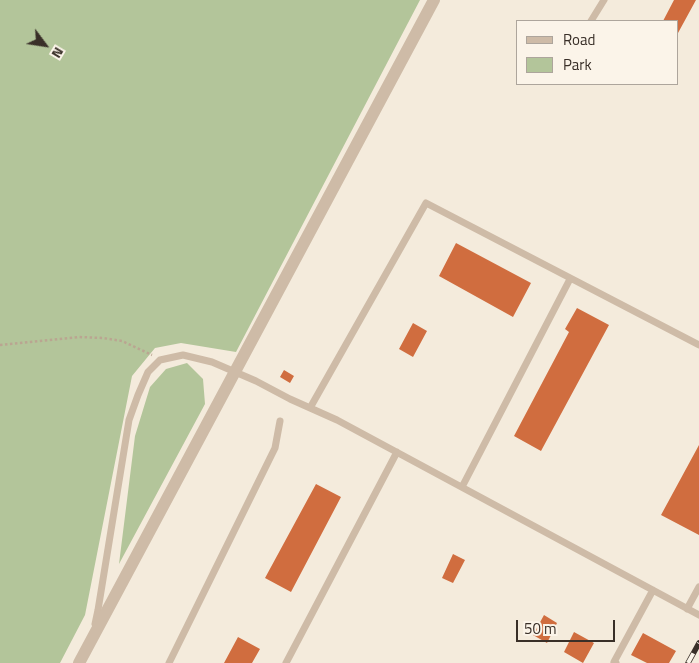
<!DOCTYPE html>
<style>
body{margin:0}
#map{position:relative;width:699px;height:663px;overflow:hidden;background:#f4ebdc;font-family:"Titillium Web",sans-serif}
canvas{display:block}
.legend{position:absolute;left:516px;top:20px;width:162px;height:65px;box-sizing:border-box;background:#fbf4e9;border:1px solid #ada59c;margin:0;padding:6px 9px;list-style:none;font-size:15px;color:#392f28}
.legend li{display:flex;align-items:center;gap:10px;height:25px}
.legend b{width:25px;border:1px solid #ada59c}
.north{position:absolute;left:20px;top:20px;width:50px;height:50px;-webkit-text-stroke:4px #fbf4e9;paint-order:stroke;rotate:121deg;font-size:14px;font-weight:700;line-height:20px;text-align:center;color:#392f28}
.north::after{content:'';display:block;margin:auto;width:18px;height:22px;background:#392f28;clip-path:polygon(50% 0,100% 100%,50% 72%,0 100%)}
.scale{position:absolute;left:516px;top:620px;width:99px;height:22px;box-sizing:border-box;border:2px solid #392f28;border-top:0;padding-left:6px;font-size:15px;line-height:18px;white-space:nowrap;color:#392f28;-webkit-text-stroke:4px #fbf4e9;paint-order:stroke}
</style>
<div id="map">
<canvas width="699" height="663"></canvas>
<ul class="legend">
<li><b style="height:6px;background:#cebba7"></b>Road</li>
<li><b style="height:14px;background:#b3c59a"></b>Park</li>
</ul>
<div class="north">N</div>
<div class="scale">50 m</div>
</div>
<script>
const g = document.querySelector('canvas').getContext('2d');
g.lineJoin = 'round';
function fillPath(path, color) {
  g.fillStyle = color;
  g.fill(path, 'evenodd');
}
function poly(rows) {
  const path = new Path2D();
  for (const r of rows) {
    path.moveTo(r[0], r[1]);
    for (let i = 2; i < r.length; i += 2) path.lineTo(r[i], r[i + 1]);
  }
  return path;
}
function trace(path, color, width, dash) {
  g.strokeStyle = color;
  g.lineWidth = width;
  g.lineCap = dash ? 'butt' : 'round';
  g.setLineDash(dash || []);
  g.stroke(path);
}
fillPath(poly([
 [0,0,420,0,236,352,181,343,155,348,132,376,85,615,60,663,0,663],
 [187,363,203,379,205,404,119,564,135,436,150,387,166,369]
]), '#b3c59a');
fillPath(poly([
 [674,0,696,0,678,33,678,21,663,21],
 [456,243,531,283,513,317,439,276],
 [577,308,609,325,541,451,514,436,569,332,565,329],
 [413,323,427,331,413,357,399,349],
 [284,370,294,376,290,383,280,377],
 [699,445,699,535,661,515],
 [316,484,341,497,291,592,265,578],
 [453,554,465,560,453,583,442,578],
 [544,615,557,623,547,643,533,635],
 [574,632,594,643,583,663,564,652],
 [643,633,676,651,669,663,647,663,631,655],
 [238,637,260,649,252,663,224,663]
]), '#d06d3f');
trace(poly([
 [0,345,79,337,103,338,122,341,152,355]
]), '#baa591', 2.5, [2.5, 2.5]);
trace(poly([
 [591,21,604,0],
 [310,408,426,203,699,345],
 [462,487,570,279],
 [687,609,699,587],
 [95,624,98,610,129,420,138,395,148,372,160,360,183,355,212,362,256,381,290,399,337,420,699,615],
 [169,663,275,448,280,421],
 [286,663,397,452],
 [616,663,614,662,653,590]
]), '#cebba7', 7);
trace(poly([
 [79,663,434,0]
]), '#cebba7', 12);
const rail = poly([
 [688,663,699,643]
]);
trace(rail, '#392f28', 5.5);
trace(rail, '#fbf4e9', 4, [11]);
</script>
